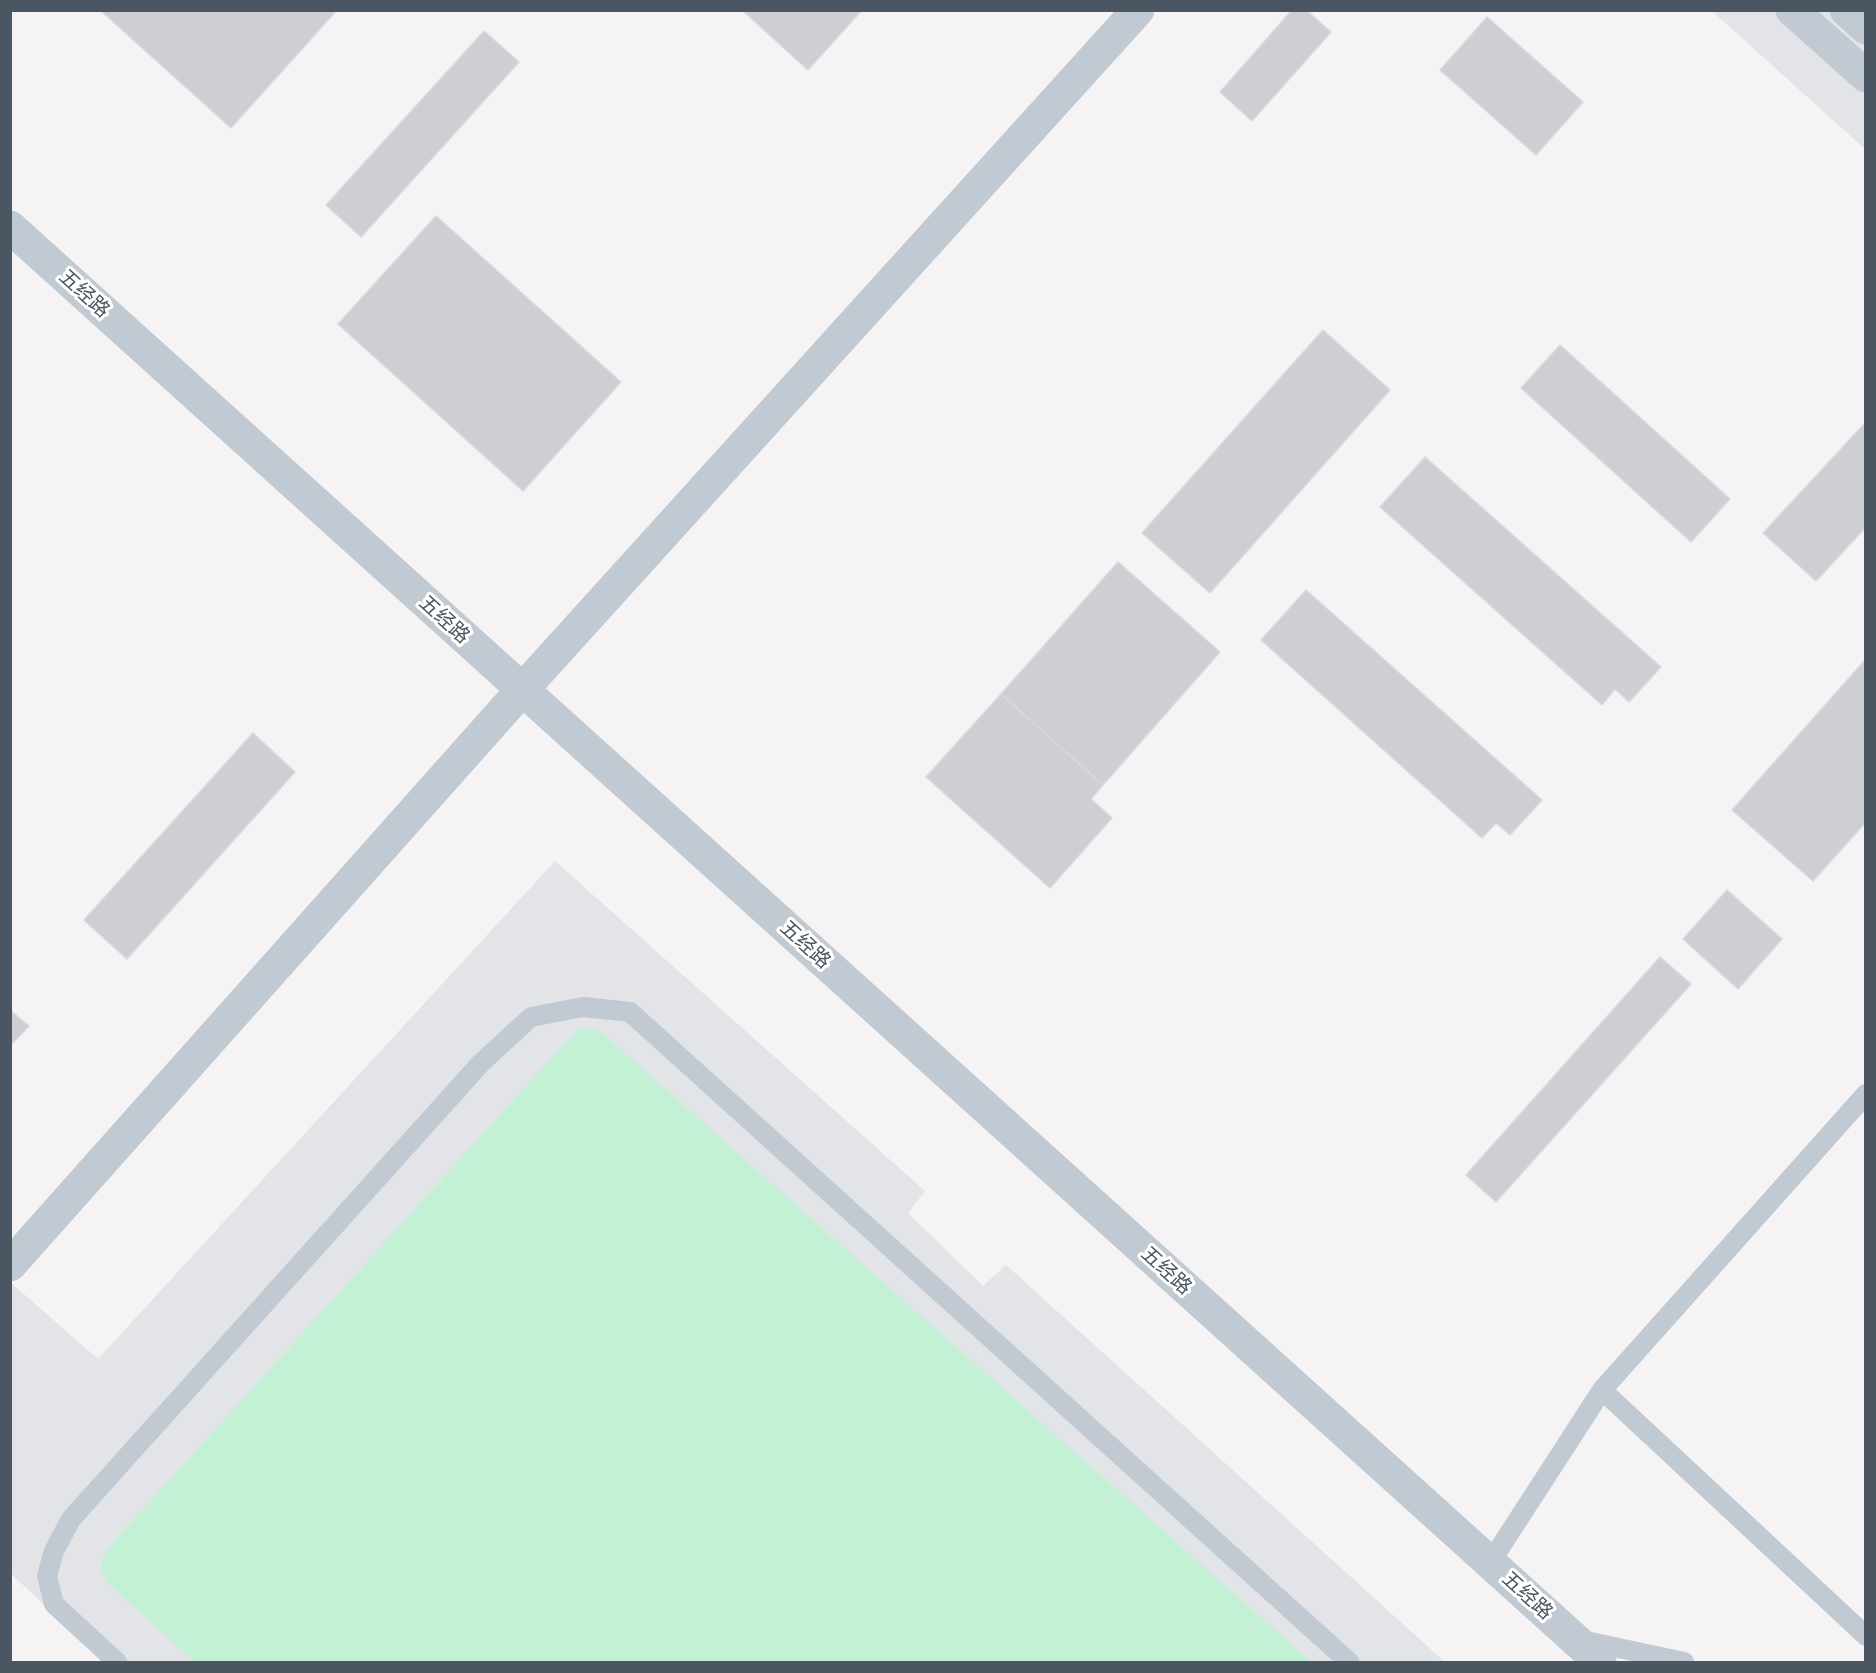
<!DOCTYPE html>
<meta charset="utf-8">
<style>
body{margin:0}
#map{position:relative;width:1876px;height:1673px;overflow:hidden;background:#f5f3f3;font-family:"Open Sans",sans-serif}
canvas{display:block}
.frame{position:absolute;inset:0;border:12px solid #4a5661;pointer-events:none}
</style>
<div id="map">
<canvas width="1876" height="1673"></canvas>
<div class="frame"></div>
</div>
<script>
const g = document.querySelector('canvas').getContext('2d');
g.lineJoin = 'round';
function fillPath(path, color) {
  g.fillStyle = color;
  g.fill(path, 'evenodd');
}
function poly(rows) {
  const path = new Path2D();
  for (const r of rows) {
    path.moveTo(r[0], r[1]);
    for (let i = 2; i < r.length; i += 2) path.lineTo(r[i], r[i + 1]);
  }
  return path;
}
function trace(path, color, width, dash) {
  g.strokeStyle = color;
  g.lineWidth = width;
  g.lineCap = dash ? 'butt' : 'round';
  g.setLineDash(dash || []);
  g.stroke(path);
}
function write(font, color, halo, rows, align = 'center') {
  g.font = font + ' "Open Sans","Noto Sans SC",sans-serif';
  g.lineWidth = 6;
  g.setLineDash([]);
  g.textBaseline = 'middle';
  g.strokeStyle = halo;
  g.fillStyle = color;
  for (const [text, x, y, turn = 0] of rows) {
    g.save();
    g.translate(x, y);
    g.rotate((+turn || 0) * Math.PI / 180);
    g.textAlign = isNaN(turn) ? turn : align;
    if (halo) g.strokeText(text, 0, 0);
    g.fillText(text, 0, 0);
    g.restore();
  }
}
fillPath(poly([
 [1712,11,1865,11,1865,149],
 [555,861,925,1191,908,1213,983,1286,1006,1265,1445,1662,106,1662,11,1574,10,1282,98,1359]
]), '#e2e4e7');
fillPath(poly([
 [582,1028,600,1031,1311,1662,195,1662,110,1585,101,1571,104,1555,119,1536,565,1043]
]), '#c3f1d5');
const building = poly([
 [100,10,337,10,231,128,100,10],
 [742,10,862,10,808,70,742,10],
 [1292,10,1306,10,1331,32,1252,121,1220,92,1292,10],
 [1487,17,1583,102,1536,155,1440,70,1487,17],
 [484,31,519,62,361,237,326,205,484,31],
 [436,216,621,382,523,491,338,324,436,216],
 [1323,330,1390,390,1210,593,1142,533,1323,330],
 [1560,345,1730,499,1691,542,1521,388,1560,345],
 [1866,422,1866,527,1816,581,1763,533,1866,422],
 [1425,457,1661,667,1629,702,1615,689,1602,705,1380,507,1425,457],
 [1118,562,1220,652,1103,785,1001,694,1118,562],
 [1306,590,1542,800,1510,835,1496,823,1482,838,1261,640,1306,590],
 [1866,659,1866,822,1813,881,1732,810,1866,659],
 [1001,694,1103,785,1091,799,1112,818,1050,888,926,777,1001,694],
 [253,733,295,772,127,959,84,920,253,733],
 [1727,890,1782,939,1738,989,1683,939,1727,890],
 [1660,957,1691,984,1496,1202,1466,1175,1660,957],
 [10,1010,29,1026,10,1046,10,1010]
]);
fillPath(building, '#cdcfd5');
trace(building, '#d7d9de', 1.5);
trace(poly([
 [1602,1390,1866,1636],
 [1490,1563,1602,1390,1866,1094],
 [1581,1640,1684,1662],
 [117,1662,54,1604,47,1576,54,1551,71,1519,481,1063,531,1017,583,1007,630,1012,1349,1662]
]), '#c1cad2', 20);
trace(poly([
 [1792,10,1866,76],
 [1846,10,1866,28],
 [10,227,1600,1662],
 [10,1265,522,690,1138,10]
]), '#c1cad2', 33);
write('20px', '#4a5661', '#fff', [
 ["五经路",84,294,42],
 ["五经路",444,620,42],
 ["五经路",805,945,42],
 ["五经路",1166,1271,42],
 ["五经路",1527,1596,42]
]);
</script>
